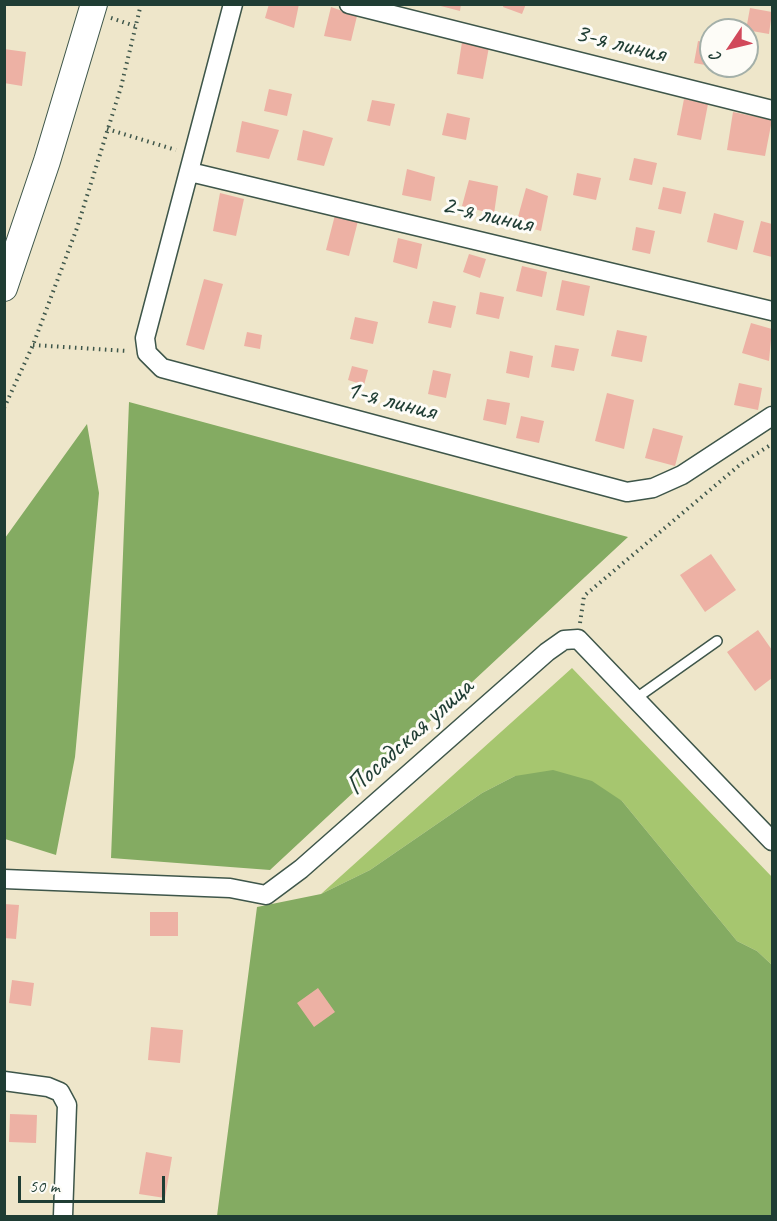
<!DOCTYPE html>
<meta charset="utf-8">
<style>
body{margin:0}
#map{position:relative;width:777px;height:1221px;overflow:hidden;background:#eee6ca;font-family:Caveat,sans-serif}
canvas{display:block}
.frame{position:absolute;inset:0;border:6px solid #1f3d34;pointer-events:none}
.north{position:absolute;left:699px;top:18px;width:60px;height:60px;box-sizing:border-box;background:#fdfcf7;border:2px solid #a4b0a9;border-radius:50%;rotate:235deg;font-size:16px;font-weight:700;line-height:24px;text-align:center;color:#1f3d34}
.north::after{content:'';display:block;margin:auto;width:21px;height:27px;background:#d1495b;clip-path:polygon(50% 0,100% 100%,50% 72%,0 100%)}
.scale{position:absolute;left:18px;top:1176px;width:147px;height:27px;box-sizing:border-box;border:3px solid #1f3d34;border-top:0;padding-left:8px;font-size:18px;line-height:21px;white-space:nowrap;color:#1f3d34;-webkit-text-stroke:4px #fdfcf7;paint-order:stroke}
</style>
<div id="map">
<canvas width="777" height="1221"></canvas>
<div class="frame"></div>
<div class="north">С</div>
<div class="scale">50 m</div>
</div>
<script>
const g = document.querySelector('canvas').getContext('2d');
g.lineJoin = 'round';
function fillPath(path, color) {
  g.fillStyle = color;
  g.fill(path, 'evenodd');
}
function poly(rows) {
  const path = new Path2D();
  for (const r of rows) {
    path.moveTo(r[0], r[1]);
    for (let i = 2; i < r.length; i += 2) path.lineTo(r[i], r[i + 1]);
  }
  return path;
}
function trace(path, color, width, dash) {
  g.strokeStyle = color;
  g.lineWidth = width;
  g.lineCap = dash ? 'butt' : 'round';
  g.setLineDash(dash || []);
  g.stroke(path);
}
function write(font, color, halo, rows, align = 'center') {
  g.font = font + ' Caveat,sans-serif';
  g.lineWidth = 6;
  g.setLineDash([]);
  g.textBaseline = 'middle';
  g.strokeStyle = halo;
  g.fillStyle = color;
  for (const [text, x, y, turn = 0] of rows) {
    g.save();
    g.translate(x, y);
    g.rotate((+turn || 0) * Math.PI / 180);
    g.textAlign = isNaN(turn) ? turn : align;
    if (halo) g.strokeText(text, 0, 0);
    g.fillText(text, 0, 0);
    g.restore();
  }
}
fillPath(poly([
 [572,668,772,877,772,965,757,951,737,941,622,801,515,776,482,793,370,870,321,894]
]), '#a6c66f');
fillPath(poly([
 [129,402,628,537,270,870,111,858],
 [87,424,99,493,75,757,56,855,5,839,5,538],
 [553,770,592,781,622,801,737,941,757,951,772,965,772,1216,217,1216,257,907,321,894,370,870,482,793,515,776]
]), '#84ab62');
fillPath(poly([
 [269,4,299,4,294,28,265,18],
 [433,4,461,4,460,11],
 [504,4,526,4,522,14,503,7],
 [331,7,357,16,351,41,324,36],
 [750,8,772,12,769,34,746,30],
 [698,41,711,43,711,66,694,63],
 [462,42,489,47,483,79,457,74],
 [4,49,26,52,22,86,4,83],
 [269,89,292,94,287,116,264,111],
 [684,99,708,104,701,140,677,135],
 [372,100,395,104,390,126,367,121],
 [733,112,772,120,765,156,727,150],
 [447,113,470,118,466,140,442,135],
 [242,121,279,130,269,159,236,152],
 [303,130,333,138,324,166,297,160],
 [634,158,657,163,652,185,629,180],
 [407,169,435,177,431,201,402,195],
 [577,173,601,178,596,200,573,195],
 [469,180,498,186,494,214,462,206],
 [663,187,686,192,681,214,658,209],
 [526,188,548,196,541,231,516,224],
 [220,193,244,199,236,236,213,231],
 [714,213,744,221,737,250,707,242],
 [335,215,358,221,349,256,326,250],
 [761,221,772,224,772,257,753,252],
 [636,227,655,231,650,254,632,250],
 [398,238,422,244,417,269,393,262],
 [469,254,486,259,480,278,463,272],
 [522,266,547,272,542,297,516,291],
 [204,279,223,284,204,350,186,345],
 [562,280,590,286,584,316,556,310],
 [480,292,504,297,499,319,476,314],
 [433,301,456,306,451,328,428,323],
 [355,317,378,322,373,344,350,339],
 [751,323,772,329,769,361,742,353],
 [617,330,647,336,642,362,611,356],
 [247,332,262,335,260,349,244,346],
 [555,345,579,349,574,371,551,367],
 [510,351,533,356,529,378,506,373],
 [352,366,368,370,364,385,348,380],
 [433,370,451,374,446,398,428,394],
 [739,383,762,388,758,410,734,405],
 [607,393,634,400,624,449,595,441],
 [487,399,510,403,506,425,483,420],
 [521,416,544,421,539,443,516,438],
 [653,428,683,436,675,466,645,458],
 [711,554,736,590,705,612,680,575],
 [758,630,772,650,772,678,755,691,727,652],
 [4,904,19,905,16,939,4,938],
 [150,912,178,912,178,936,150,936],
 [12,980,34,983,31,1006,9,1003],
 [318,988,335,1012,314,1027,297,1003],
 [151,1027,183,1030,180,1063,148,1060],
 [10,1114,37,1115,36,1143,9,1142],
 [146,1152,172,1157,165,1198,139,1194]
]), '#edb1a4');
const service = poly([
 [635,699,717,641]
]);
const minor = poly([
 [233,4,145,338,147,353,162,368,627,492,653,488,682,475,772,416],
 [349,4,772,110],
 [190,172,772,311],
 [4,879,230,888,266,895,301,869,547,652,564,640,578,639,772,841],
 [4,1081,48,1087,60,1092,67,1105,63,1216]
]);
const secondary = poly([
 [4,288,47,161,94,4]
]);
trace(service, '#3e564a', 12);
trace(minor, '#3e564a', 21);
trace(secondary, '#3e564a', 28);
trace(poly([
 [111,18,135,26],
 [107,129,176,150],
 [33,345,128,351],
 [4,408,33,345,77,228,121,87,141,4],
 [580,623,584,596,742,463,772,444]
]), '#3e564a', 4, [1.5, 4.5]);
trace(service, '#fff', 9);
trace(minor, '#fff', 18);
trace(secondary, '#fff', 26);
write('28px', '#1f3d34', '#fdfcf7', [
 ["3-я линия",620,44,14],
 ["2-я линия",487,215,13],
 ["1-я линия",391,401,15],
 ["Посадская улица",410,737,-42]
]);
</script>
